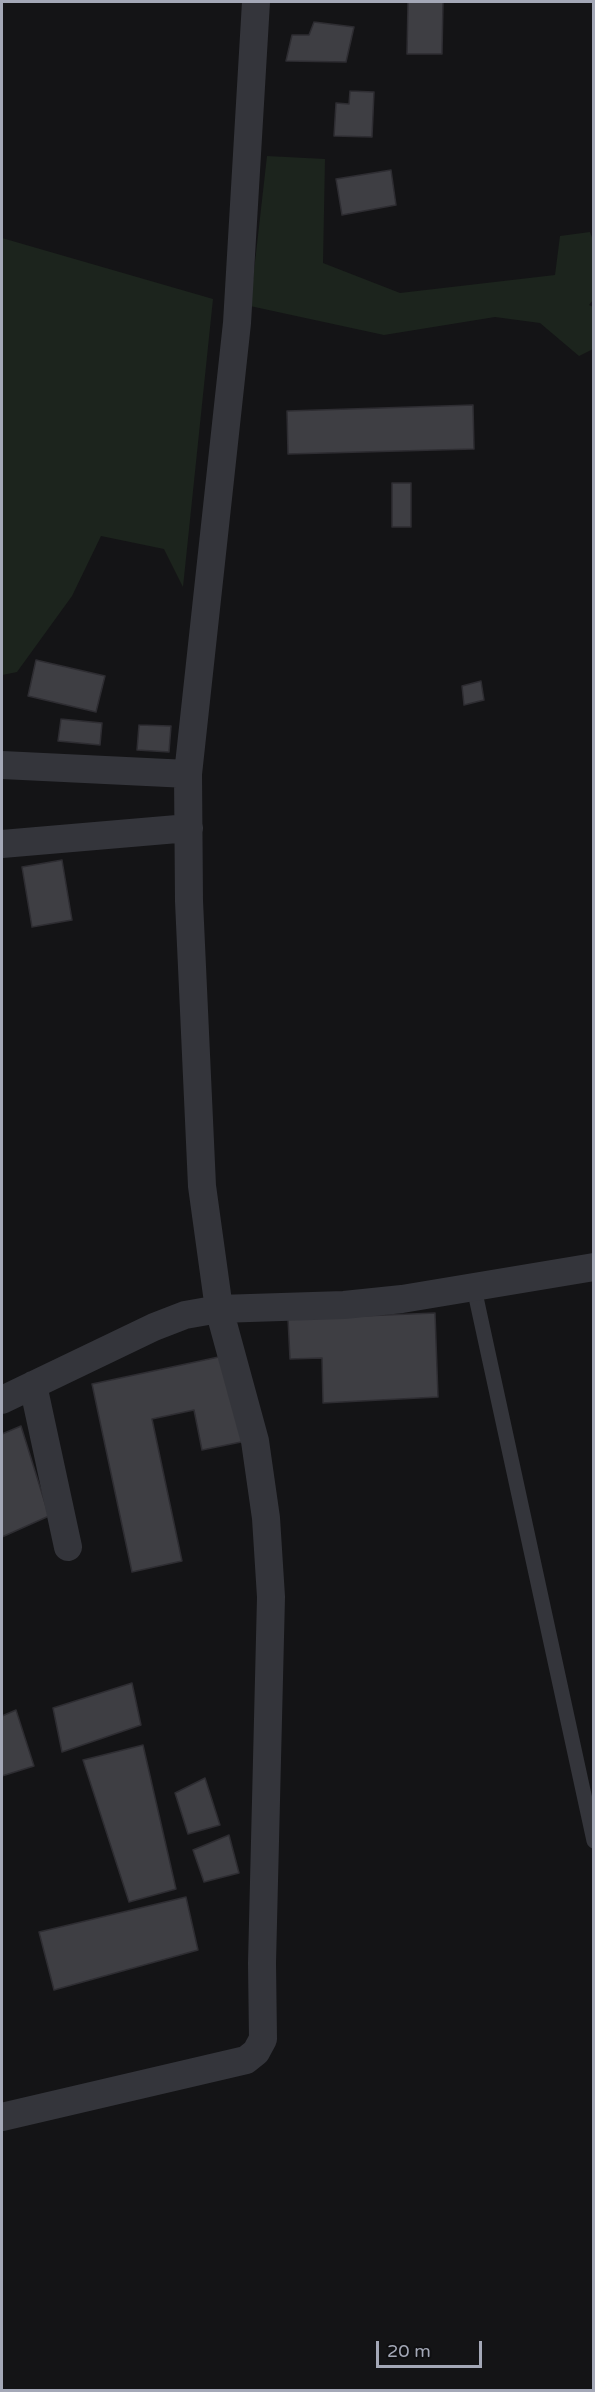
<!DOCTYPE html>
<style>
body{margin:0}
#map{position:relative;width:595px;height:2392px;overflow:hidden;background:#141416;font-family:"Varela Round",sans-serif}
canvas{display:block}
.frame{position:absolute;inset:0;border:3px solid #a4a8b7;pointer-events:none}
.scale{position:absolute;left:376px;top:2341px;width:106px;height:27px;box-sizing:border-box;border:3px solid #a4a8b7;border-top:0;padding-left:8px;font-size:18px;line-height:21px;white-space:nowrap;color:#a4a8b7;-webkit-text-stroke:4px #0f0f11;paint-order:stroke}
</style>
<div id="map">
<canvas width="595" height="2392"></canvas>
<div class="frame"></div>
<div class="scale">20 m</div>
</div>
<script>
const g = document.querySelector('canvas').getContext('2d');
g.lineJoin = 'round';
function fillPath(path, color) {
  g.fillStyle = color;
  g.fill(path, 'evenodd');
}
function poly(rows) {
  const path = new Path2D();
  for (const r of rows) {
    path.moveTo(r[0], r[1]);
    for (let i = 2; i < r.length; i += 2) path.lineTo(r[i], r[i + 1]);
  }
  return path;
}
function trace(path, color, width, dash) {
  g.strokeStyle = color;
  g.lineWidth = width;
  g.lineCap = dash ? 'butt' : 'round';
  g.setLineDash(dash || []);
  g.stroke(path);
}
fillPath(poly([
 [267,156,325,159,323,263,400,293,555,275,560,236,590,232,593,240,593,300,589,305,593,307,593,349,579,356,540,323,495,317,384,335,250,306],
 [2,238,213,299,183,587,164,549,101,536,72,596,17,672,2,675]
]), '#1c241d');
const building = poly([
 [408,2,443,2,442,54,407,54,408,2],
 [314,22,354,27,346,62,286,61,292,35,309,35,314,22],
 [350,91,374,92,372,137,334,136,336,103,349,104,350,91],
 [391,170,396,205,342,215,336,179,391,170],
 [473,405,474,449,288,454,287,411,473,405],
 [392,483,411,483,411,527,392,527,392,483],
 [36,660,105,676,96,712,28,696,36,660],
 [481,681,484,700,464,705,462,686,481,681],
 [61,719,102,723,100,745,58,741,61,719],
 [139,725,171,726,169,752,137,750,139,725],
 [62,860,72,920,32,927,22,867,62,860],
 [435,1313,438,1397,323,1403,322,1358,290,1359,288,1319,435,1313],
 [228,1355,246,1441,202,1450,194,1410,152,1419,182,1561,132,1572,92,1384,228,1355],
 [21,1426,49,1516,2,1537,2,1434,21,1426],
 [132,1683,141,1725,62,1752,53,1708,132,1683],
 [16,1710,34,1766,2,1776,2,1716,16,1710],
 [143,1745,176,1889,129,1902,83,1760,143,1745],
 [205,1778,220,1825,188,1834,175,1793,205,1778],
 [229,1835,239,1873,204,1882,193,1850,229,1835],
 [186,1897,198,1950,54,1990,39,1932,186,1897]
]);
fillPath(building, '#3e3e43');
trace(building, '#2e2d32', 1.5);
trace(poly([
 [474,1288,594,1841]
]), '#34353b', 15);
trace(poly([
 [2,765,188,774],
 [2,844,189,828],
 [33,1385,68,1547],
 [2,1400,154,1327,185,1315,219,1309,344,1305,402,1299,594,1267],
 [2,2117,246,2060,256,2052,263,2039,262,1963,271,1597,266,1518,255,1441,219,1309,202,1186,189,901,188,774,237,323,256,2]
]), '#34353b', 28);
</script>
